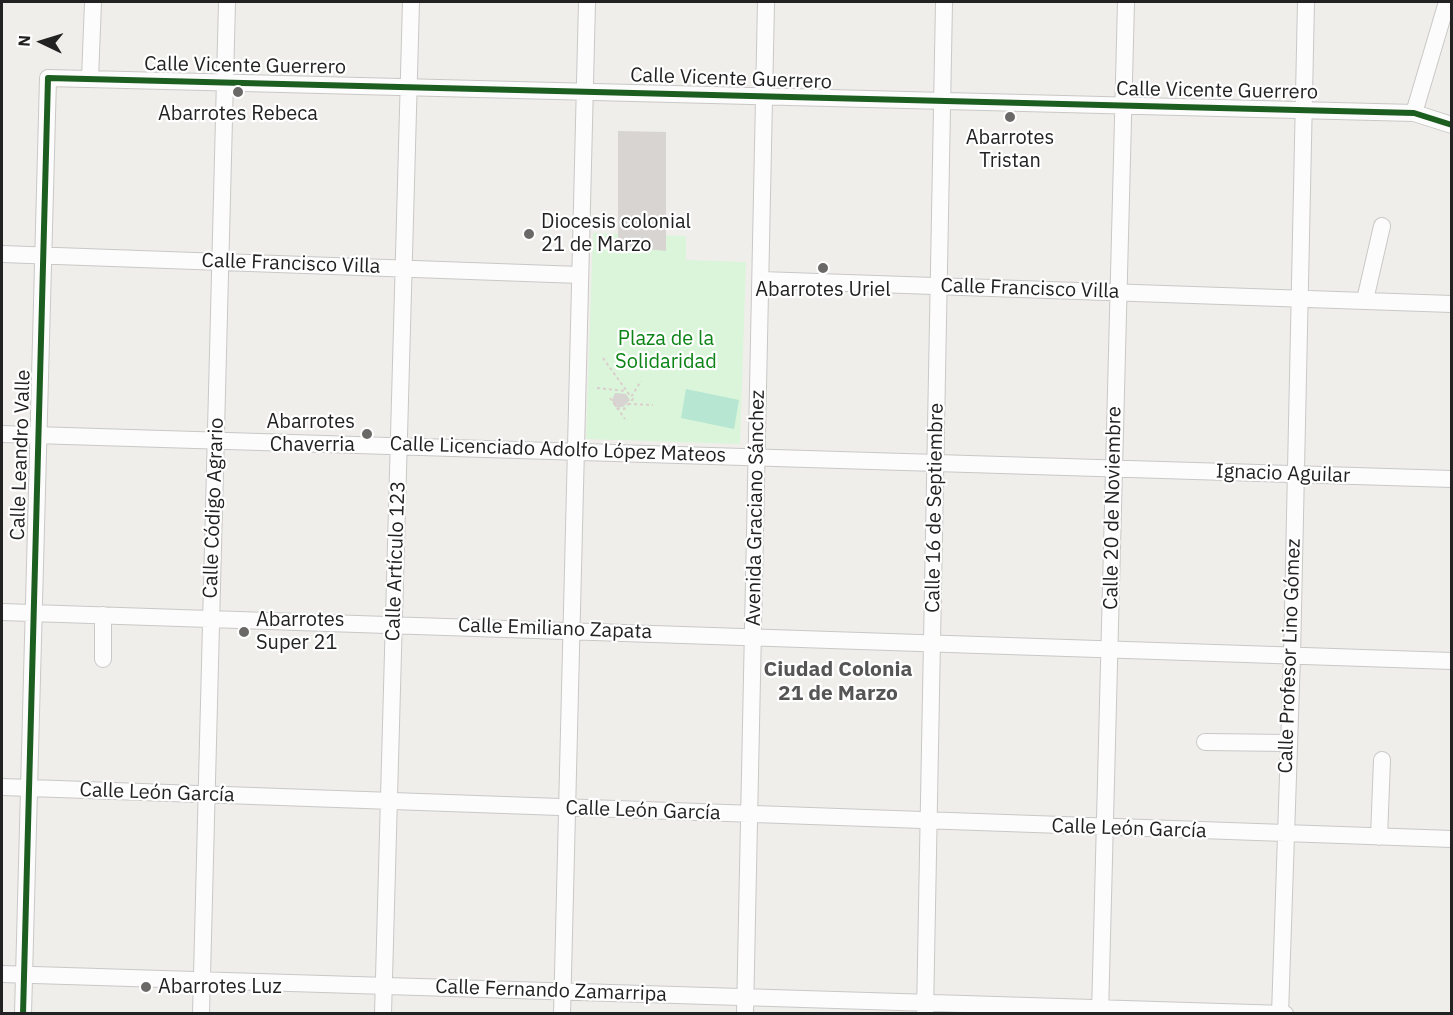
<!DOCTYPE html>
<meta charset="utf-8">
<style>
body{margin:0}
#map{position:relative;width:1453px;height:1015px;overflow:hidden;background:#f0eeeb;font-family:"IBM Plex Sans",sans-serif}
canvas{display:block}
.frame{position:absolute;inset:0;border:3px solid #222;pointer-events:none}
.north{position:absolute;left:12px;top:12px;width:60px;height:60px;-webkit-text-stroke:4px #fff;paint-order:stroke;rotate:274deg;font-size:16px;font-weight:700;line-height:24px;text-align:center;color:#222}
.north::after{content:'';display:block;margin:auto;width:21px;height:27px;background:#222;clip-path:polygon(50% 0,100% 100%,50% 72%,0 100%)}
</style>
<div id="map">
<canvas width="1453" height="1015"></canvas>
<div class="frame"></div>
<div class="north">N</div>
</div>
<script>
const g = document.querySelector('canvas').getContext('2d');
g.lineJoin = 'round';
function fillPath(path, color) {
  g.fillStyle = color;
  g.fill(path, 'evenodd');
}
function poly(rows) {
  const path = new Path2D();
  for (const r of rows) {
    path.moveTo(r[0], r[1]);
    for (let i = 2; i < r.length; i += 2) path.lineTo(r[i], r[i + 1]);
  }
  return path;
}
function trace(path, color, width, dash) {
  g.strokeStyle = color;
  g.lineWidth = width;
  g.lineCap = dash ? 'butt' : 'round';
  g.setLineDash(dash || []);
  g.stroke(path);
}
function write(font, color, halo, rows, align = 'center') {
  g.font = font + ' "IBM Plex Sans",sans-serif';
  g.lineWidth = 4.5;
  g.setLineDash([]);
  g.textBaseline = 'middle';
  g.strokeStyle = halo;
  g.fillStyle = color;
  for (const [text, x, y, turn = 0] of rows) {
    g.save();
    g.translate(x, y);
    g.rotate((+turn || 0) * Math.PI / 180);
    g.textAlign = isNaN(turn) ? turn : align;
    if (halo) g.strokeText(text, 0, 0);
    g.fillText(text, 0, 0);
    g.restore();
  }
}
fillPath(poly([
 [593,233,686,236,686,260,746,262,740,444,586,439]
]), '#daf5da');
fillPath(poly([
 [686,389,739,400,734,429,681,418]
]), '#b7e6d2');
fillPath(poly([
 [618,131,666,132,666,251,618,246],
 [615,393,626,394,630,400,623,407,615,407,612,400]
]), '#d7d4d2');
const minor = poly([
 [90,79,93,2],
 [1414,113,1447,2],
 [2,254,580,275],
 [761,280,1452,304],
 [1365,300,1382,226],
 [2,434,1452,479],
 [2,612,1452,661],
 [103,659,103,615],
 [1205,742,1288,743],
 [2,787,1452,839],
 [1379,837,1382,760],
 [2,974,1285,1014],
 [925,1013,944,2],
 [23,1014,48,78,1414,113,1452,125],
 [201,1014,227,2],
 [383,1014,411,2],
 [562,1014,587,2],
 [745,1014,766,2],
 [1100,1014,1126,2],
 [1280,1014,1292,657,1306,2]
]);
trace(minor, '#c9c8c7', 18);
trace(poly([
 [603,358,631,397],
 [597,388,626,391],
 [610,398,625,419],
 [628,404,653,405],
 [617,408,624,409,633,399,631,397,641,381]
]), '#dccecd', 2, [3, 3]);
trace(minor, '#fdfcfc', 16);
trace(poly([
 [23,1014,48,78,1414,113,1452,125]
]), '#1b5e20', 6);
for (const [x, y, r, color] of [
 [238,92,6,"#6a6968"],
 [1010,117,6,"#6a6968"],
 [529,234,6,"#6a6968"],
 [823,268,6,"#6a6968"],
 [367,434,6,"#6a6968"],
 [244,632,6,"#6a6968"],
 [146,987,6,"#6a6968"]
]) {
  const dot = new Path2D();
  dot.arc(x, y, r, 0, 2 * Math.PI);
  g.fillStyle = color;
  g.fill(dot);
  trace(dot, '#fff', 2);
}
write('20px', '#222', '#fff', [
 ["Calle Vicente Guerrero",245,66,1],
 ["Calle Vicente Guerrero",731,79,2],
 ["Calle Vicente Guerrero",1217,91,1],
 ["Calle Francisco Villa",291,264,2],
 ["Calle Francisco Villa",1030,289,2],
 ["Calle Licenciado Adolfo López Mateos",558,450,2],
 ["Calle Leandro Valle",21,455,-88],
 ["Ignacio Aguilar",1283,474,2],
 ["Calle Código Agrario",214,508,-88],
 ["Avenida Graciano Sánchez",756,508,-89],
 ["Calle 16 de Septiembre",935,508,-89],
 ["Calle 20 de Noviembre",1113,508,-89],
 ["Calle Artículo 123",396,561,-88],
 ["Calle Emiliano Zapata",555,629,2],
 ["Calle Profesor Lino Gómez",1290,656,-88],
 ["Calle León García",157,793,2],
 ["Calle León García",643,811,2],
 ["Calle León García",1129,829,2],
 ["Calle Fernando Zamarripa",551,991,2]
]);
write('20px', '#222', '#fff', [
 ["Abarrotes Rebeca",238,114],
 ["Abarrotes",1010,138],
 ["Tristan",1010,161],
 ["Diocesis colonial",541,222,"left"],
 ["21 de Marzo",541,245,"left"],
 ["Abarrotes Uriel",823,290],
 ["Abarrotes",355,422,"right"],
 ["Chaverria",355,445,"right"],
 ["Abarrotes",256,620,"left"],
 ["Super 21",256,643,"left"],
 ["Abarrotes Luz",158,987,"left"]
]);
write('20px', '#0c8416', '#fff', [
 ["Plaza de la",666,339],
 ["Solidaridad",666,362]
]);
write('bold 21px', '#555', '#fff', [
 ["Ciudad Colonia",838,670],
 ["21 de Marzo",838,694]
]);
</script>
